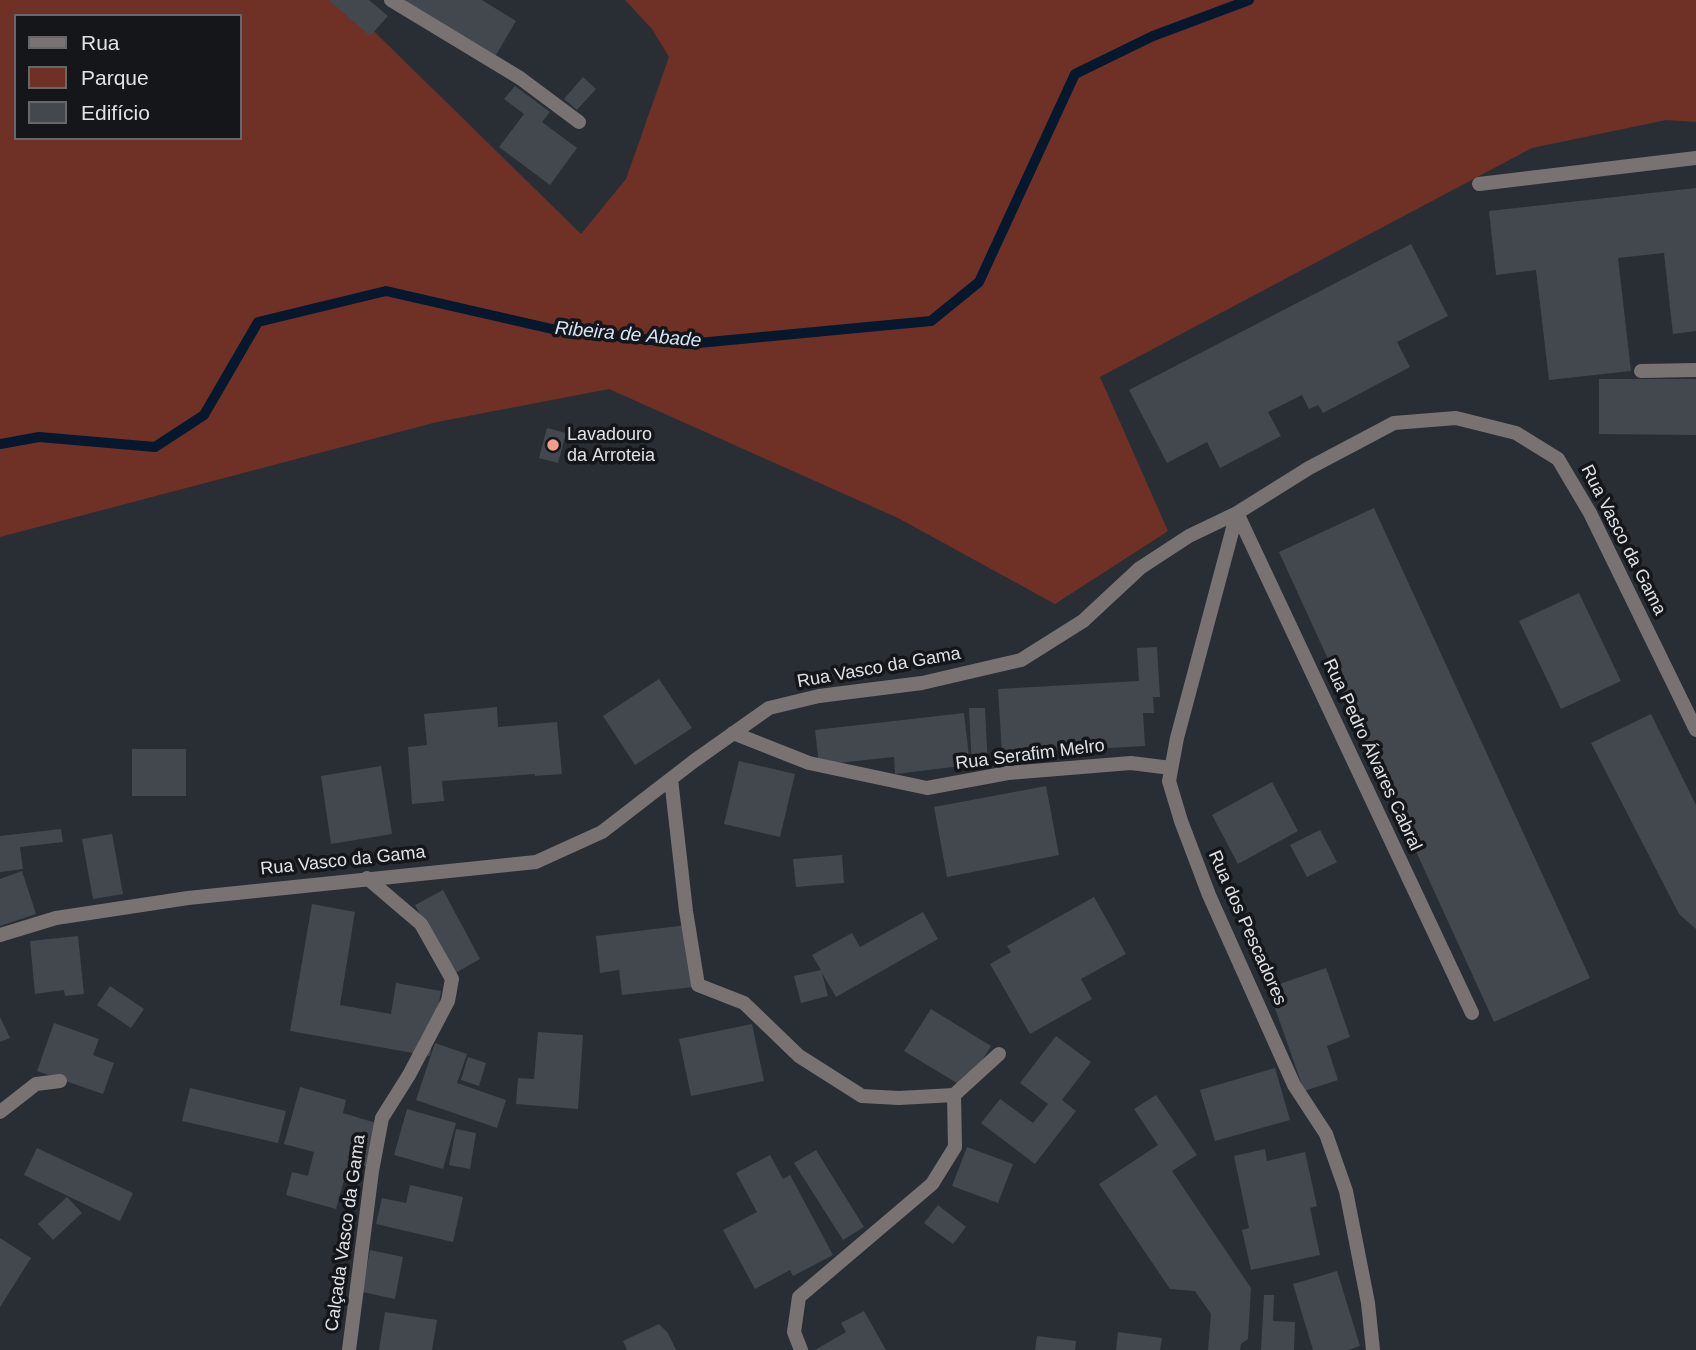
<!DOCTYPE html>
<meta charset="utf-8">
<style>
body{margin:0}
#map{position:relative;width:1696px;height:1350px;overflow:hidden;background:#292e34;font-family:Arial,sans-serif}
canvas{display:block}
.legend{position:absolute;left:14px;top:14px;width:228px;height:126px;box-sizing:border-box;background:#141619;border:2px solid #65686b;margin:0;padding:9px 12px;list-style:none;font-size:21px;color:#dfe2e6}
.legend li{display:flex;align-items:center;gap:14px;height:35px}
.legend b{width:35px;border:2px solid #65686b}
</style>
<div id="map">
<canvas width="1696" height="1350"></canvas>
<ul class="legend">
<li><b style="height:9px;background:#787372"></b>Rua</li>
<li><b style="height:19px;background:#6f3126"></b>Parque</li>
<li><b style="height:19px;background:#42484e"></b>Edifício</li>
</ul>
</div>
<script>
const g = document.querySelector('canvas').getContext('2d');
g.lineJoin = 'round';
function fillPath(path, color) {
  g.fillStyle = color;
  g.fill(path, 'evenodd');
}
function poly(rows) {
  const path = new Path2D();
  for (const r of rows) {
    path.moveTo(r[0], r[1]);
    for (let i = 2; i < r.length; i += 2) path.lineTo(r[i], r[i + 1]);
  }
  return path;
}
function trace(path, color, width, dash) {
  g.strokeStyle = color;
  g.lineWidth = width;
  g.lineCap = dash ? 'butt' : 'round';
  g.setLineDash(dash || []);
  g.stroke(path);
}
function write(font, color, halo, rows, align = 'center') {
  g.font = font + ' Arial,sans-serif';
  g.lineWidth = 7;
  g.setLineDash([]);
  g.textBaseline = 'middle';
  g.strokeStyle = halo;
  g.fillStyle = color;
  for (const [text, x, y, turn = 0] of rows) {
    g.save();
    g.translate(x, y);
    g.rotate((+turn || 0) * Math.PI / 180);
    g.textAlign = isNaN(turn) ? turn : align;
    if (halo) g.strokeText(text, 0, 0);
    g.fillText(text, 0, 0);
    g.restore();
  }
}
fillPath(poly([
 [0,0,342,0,581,234,626,179,669,57,652,29,625,0,1696,0,1696,122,1666,120,1532,148,1100,377,1168,531,1055,604,898,518,609,389,437,422,0,537],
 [16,16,240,16,240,138,16,138]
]), '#6f3126');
trace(poly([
 [0,444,39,437,155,447,204,415,258,322,386,291,552,329,688,344,931,321,979,282,1075,74,1153,36,1249,0]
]), '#05182e', 10);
fillPath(poly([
 [329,0,369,0,388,16,370,36],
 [406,0,482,0,516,21,496,55,404,3],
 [583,77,596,89,577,110,564,99],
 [515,86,550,112,542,122,577,148,550,185,499,147,524,114,504,99],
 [1696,188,1696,331,1673,334,1664,253,1618,258,1631,371,1549,380,1536,270,1496,275,1489,211],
 [1411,244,1448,316,1397,342,1410,367,1323,413,1318,405,1309,409,1302,395,1268,412,1281,436,1220,468,1207,442,1167,463,1129,390],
 [1599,379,1696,379,1696,435,1599,434],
 [547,428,566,433,558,463,539,458],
 [1374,508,1590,978,1494,1022,1279,552],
 [1579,593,1621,681,1561,709,1519,621],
 [1157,647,1160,697,1153,697,1154,713,1143,713,1145,746,1002,754,998,689,1139,681,1137,648],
 [659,679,692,728,635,765,603,716],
 [497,707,498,727,557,722,562,774,535,776,535,774,442,781,444,801,412,804,408,747,427,745,424,714],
 [969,708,985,708,988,768,972,769],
 [964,713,970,765,895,774,894,757,819,765,815,730],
 [1651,714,1696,805,1696,929,1679,914,1591,743],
 [132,749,186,749,186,796,132,796],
 [739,761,795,774,780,837,724,824],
 [381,766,392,834,331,844,321,776],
 [1272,782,1298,831,1238,864,1212,815],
 [1046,786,1059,855,947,877,934,807],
 [61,829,63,842,20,847,23,869,0,872,0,836],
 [1320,830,1337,862,1307,877,1290,845],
 [112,834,123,894,93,899,82,839],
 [842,855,844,883,796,887,793,859],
 [22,871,36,914,0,926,0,879],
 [443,890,480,959,452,975,415,905],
 [1094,897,1126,954,1081,979,1092,999,1030,1034,990,964,1011,952,1007,946],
 [312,904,355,912,340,1005,391,1014,396,983,441,991,430,1056,290,1031],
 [923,912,938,939,836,997,822,973,828,996,801,1003,794,976,821,970,812,955,852,933,860,947],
 [687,925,694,987,622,995,619,970,600,973,596,936],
 [78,936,84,994,65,996,64,990,35,994,30,941],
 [1326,968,1350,1037,1327,1046,1338,1080,1304,1091,1268,988],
 [110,986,144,1009,131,1028,97,1005],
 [931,1009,991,1046,965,1088,904,1051],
 [0,1017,10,1038,0,1042],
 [54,1023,99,1039,93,1055,114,1063,103,1094,37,1071],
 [752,1024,764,1081,691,1096,679,1039],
 [538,1032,583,1035,578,1109,516,1104,518,1078,534,1079],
 [1056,1036,1091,1062,1062,1100,1076,1111,1035,1164,981,1123,1000,1099,1033,1123,1048,1104,1020,1083],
 [435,1043,467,1054,457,1083,506,1100,497,1128,416,1100],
 [468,1057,486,1063,479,1086,461,1080],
 [1275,1068,1290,1120,1215,1141,1200,1090],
 [300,1087,346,1100,343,1113,383,1125,371,1168,349,1162,336,1209,286,1195,292,1172,308,1176,314,1152,284,1144],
 [190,1088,286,1111,278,1143,182,1121],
 [1156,1095,1197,1155,1172,1171,1251,1288,1248,1339,1241,1344,1240,1350,1208,1350,1211,1314,1195,1291,1170,1289,1099,1184,1158,1145,1134,1109],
 [407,1109,456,1123,443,1169,394,1155],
 [456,1129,476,1133,470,1169,449,1165],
 [967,1147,1013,1164,998,1203,952,1186],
 [37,1148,133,1193,120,1221,24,1175],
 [1265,1149,1267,1161,1305,1152,1317,1206,1310,1208,1320,1255,1251,1270,1242,1230,1249,1228,1234,1156],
 [816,1150,864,1227,843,1240,794,1163],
 [770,1155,783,1179,790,1175,833,1255,793,1276,790,1270,755,1289,723,1230,757,1212,736,1173],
 [410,1185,463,1197,453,1242,376,1224,382,1198,406,1203],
 [67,1197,82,1213,53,1240,38,1224],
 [938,1205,966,1227,953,1244,924,1223],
 [0,1238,31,1258,0,1307],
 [370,1250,403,1257,395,1299,362,1292],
 [1337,1271,1360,1346,1348,1350,1313,1350,1293,1284],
 [1264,1295,1274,1295,1273,1321,1295,1322,1294,1350,1261,1350],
 [864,1311,886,1350,815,1350,846,1332,841,1323],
 [385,1312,437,1320,432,1350,379,1350],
 [659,1324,668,1333,676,1350,627,1350,623,1341],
 [1118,1332,1162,1338,1160,1350,1116,1350],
 [1037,1336,1076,1341,1075,1350,1035,1350]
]), '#42484e');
trace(poly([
 [954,1095,999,1054]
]), '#787372', 14);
trace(poly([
 [391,0,520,78,579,122],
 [1479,184,1696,158],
 [1641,371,1696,370],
 [1237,513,1177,738,1169,781,1181,821,1209,895,1294,1085,1326,1134,1346,1191,1368,1303,1373,1350],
 [1237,513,1472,1013],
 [733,733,809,763,927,788,1008,773,1131,763,1171,768],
 [671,779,686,911,698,985,744,1003,799,1056,862,1096,899,1098,954,1095,955,1147,932,1184,799,1297,794,1332,801,1350],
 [0,935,56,918,188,898,536,862,602,832,694,761,769,708,819,696,922,683,1021,660,1083,621,1140,568,1189,536,1237,513,1309,468,1394,423,1456,418,1516,433,1558,459,1590,513,1696,730],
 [0,1112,36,1084,60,1081],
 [349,1350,372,1171,382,1118,409,1075,448,1001,452,979,421,924,367,878]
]), '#787372', 14);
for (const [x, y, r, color] of [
 [553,445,7,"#f49d8c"]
]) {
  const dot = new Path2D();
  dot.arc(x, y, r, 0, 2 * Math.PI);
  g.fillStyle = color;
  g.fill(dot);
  trace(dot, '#141619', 2.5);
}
write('18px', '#dfe2e6', '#141619', [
 ["Lavadouro",567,435],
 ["da Arroteia",567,456]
], 'left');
write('18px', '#dfe2e6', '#141619', [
 ["Rua Vasco da Gama",1623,540,63],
 ["Rua Vasco da Gama",879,668,-10],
 ["Rua Serafim Melro",1030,755,-7],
 ["Rua Pedro Álvares Cabral",1372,755,65],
 ["Rua Vasco da Gama",343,861,-6],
 ["Rua dos Pescadores",1247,928,66],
 ["Calçada Vasco da Gama",346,1233,-82]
]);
write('italic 19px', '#d5e5f7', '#141619', [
 ["Ribeira de Abade",628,335,5]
]);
</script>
